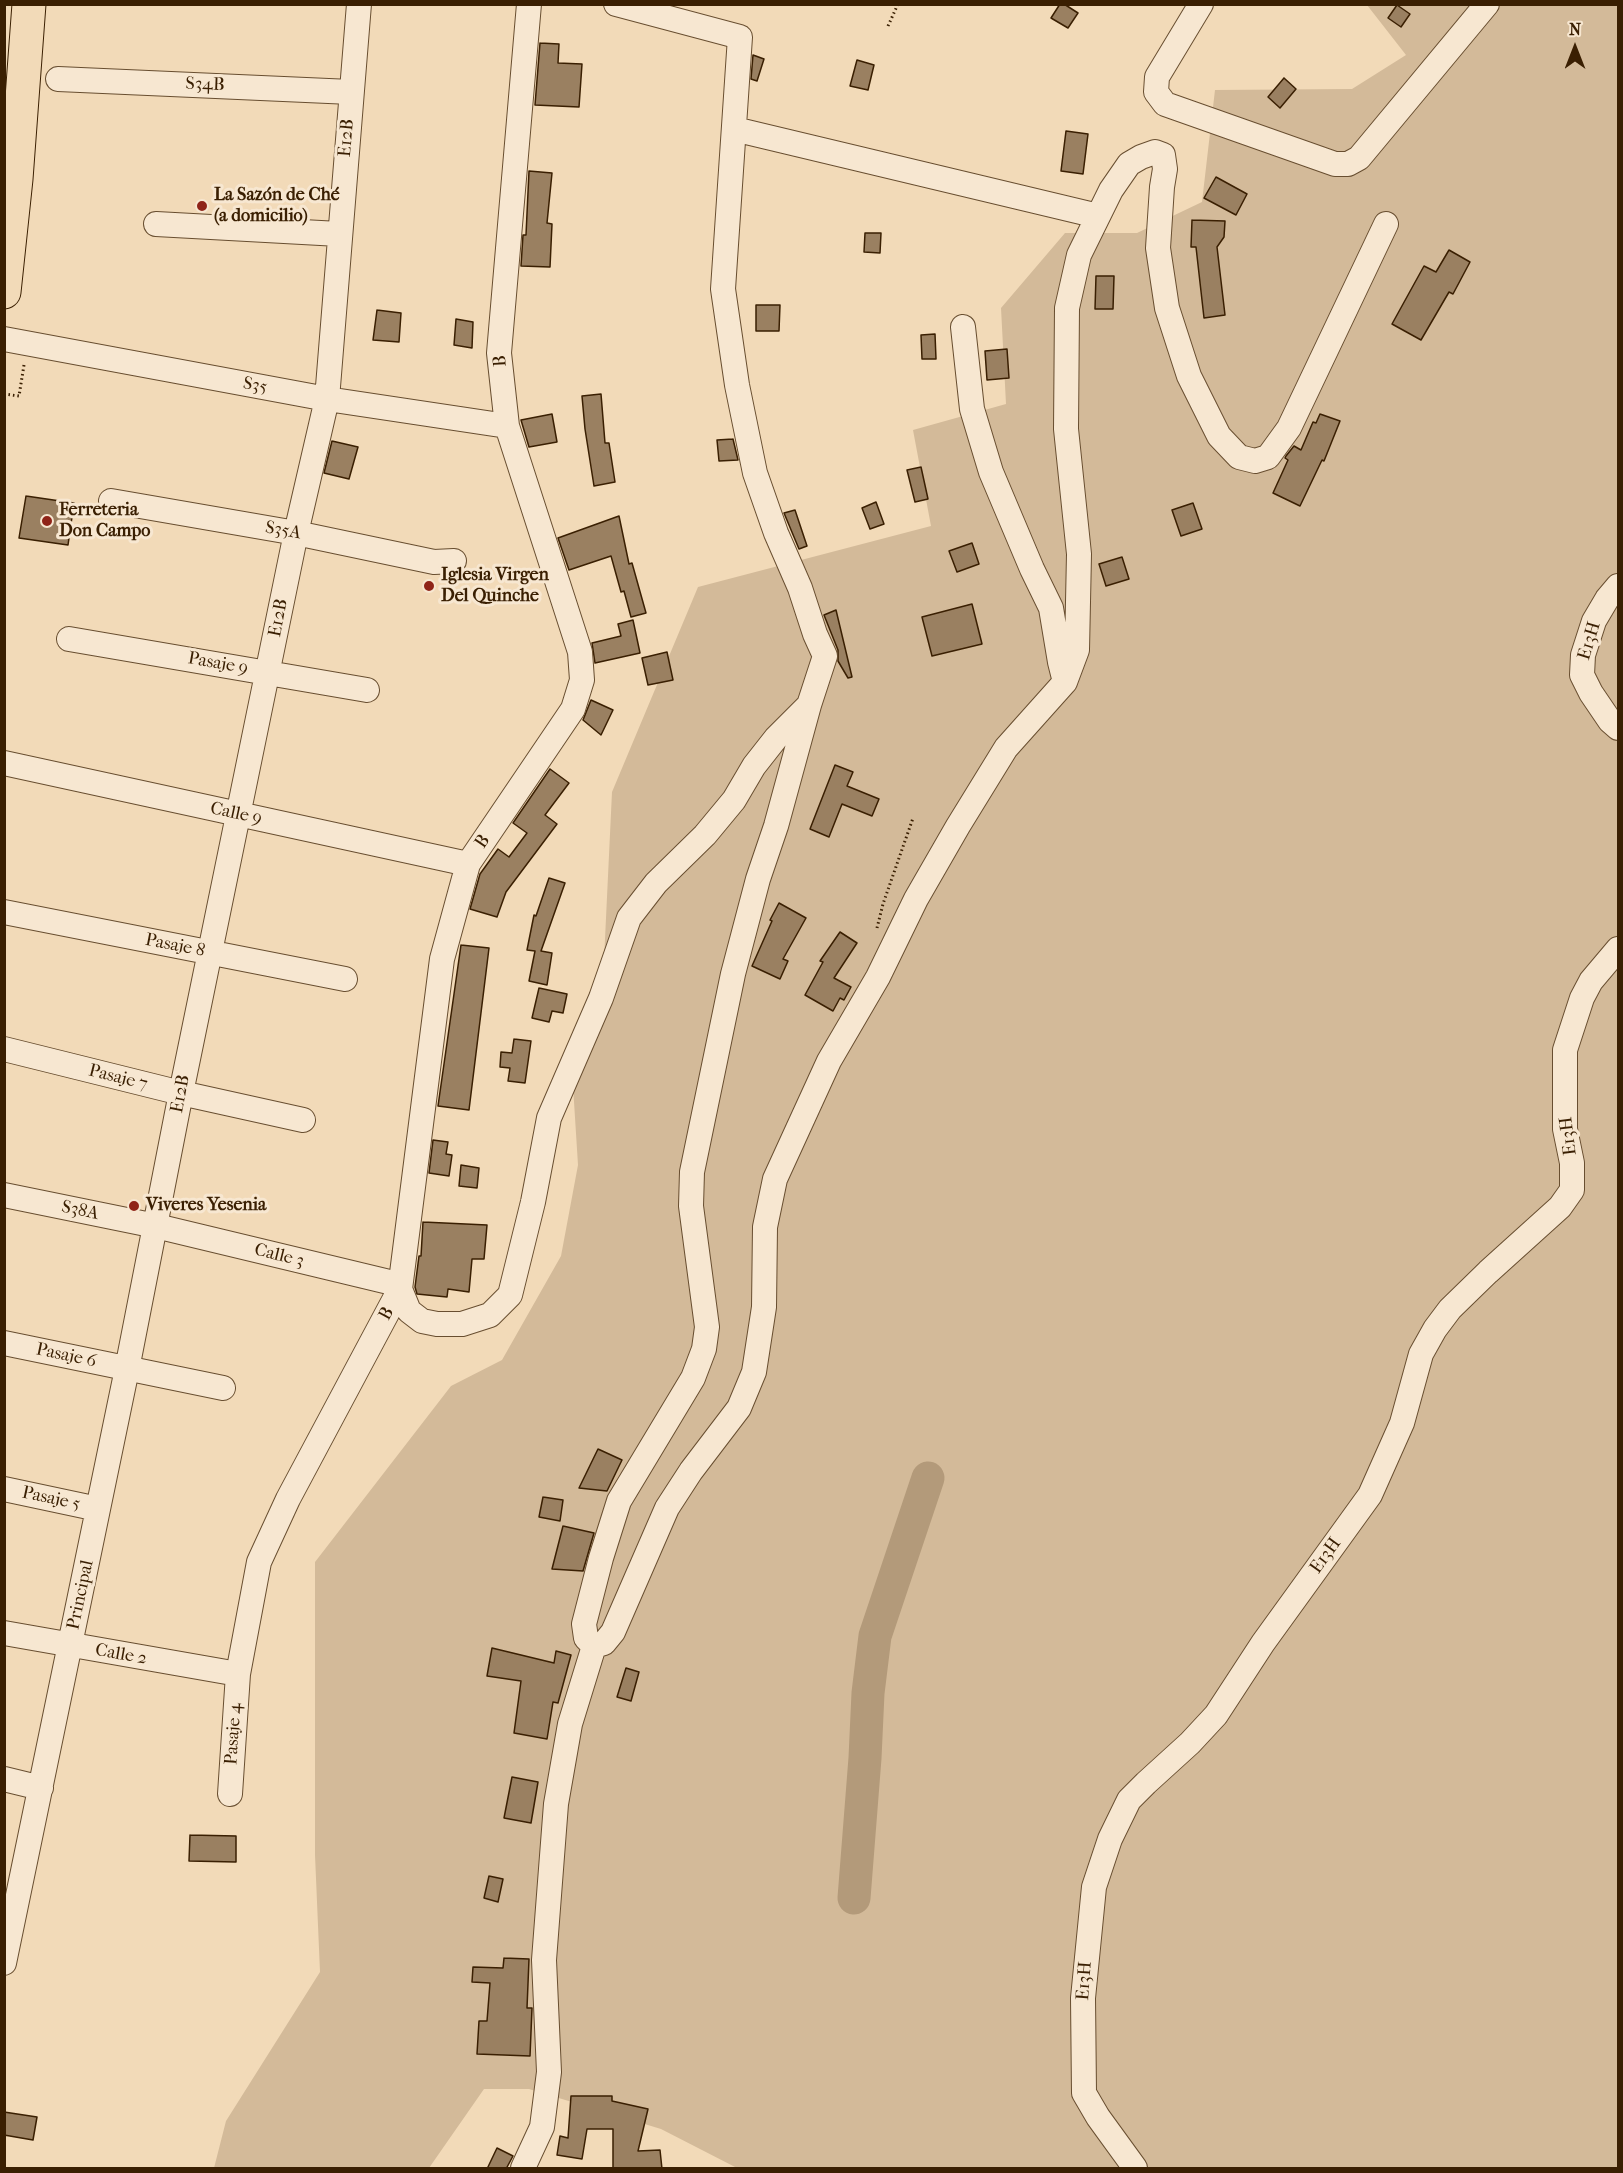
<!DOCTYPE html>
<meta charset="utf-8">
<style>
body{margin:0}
#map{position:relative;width:1623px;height:2173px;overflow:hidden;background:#f2dab8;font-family:"IM FELL French Canon",serif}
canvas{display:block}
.frame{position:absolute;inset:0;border:6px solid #3a1f02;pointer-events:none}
.north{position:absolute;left:1545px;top:18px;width:60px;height:60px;-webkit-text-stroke:4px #f7e7d1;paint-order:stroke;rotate:0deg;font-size:16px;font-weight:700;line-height:24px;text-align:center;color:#3a1f02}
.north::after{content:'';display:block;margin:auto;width:21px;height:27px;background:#3a1f02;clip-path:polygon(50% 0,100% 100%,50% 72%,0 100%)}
</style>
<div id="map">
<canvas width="1623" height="2173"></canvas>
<div class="frame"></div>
<div class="north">N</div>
</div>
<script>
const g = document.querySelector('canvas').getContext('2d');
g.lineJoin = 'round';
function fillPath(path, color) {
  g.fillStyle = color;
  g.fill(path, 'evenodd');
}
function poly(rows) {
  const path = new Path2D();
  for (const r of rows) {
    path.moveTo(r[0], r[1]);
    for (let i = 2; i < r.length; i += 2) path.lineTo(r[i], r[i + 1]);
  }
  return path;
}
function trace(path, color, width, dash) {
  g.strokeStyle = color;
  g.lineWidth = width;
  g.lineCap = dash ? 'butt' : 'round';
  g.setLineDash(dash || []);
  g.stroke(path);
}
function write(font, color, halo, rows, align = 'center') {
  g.font = font + ' "IM FELL French Canon",serif';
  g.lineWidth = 6;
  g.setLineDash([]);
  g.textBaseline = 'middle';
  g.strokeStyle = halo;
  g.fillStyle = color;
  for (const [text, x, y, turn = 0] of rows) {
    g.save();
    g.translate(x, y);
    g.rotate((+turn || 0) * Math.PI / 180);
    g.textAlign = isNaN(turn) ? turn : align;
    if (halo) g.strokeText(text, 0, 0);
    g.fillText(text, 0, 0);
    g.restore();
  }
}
fillPath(poly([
 [1367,5,1618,5,1618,2168,737,2168,661,2129,529,2089,484,2089,429,2168,214,2168,226,2121,320,1972,315,1855,315,1562,451,1386,502,1360,561,1256,578,1165,572,1070,604,960,612,792,698,587,931,526,913,430,1006,404,1001,308,1065,233,1137,233,1202,202,1215,90,1352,89,1406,55]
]), '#d3ba99');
trace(poly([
 [854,1898,865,1758,868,1693,875,1636,928,1478]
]), '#b39a7a', 33);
const building = poly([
 [1060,4,1064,4,1078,13,1068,28,1051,18,1060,4],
 [1397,5,1410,14,1401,27,1388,18,1397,5],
 [540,43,559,44,558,63,582,64,579,107,535,105,540,43],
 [753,55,764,59,757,81,751,79,753,55],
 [857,60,874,65,868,90,850,86,857,60],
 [1284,78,1296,89,1280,108,1268,97,1284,78],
 [1066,131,1088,134,1083,174,1061,171,1066,131],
 [529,171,552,173,547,223,552,224,550,267,521,266,523,235,526,235,529,171],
 [1216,177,1247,194,1236,215,1204,198,1216,177],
 [1192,220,1225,221,1224,237,1217,247,1225,315,1204,318,1196,247,1191,247,1192,220],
 [865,233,881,233,880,253,864,252,865,233],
 [1449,250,1470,262,1453,294,1449,292,1421,340,1392,324,1424,266,1436,272,1449,250],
 [1096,276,1114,276,1113,309,1095,309,1096,276],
 [756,305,780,305,779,331,756,331,756,305],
 [377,310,401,313,399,342,373,340,377,310],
 [456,319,473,322,472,348,454,345,456,319],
 [935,334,936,359,922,359,921,335,935,334],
 [1007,349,1009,378,987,380,985,351,1007,349],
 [601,394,605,443,609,443,615,482,594,486,585,429,582,396,601,394],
 [552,414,557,442,529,447,521,420,552,414],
 [1320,414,1340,421,1324,461,1322,460,1300,506,1273,493,1288,460,1285,458,1286,456,1294,446,1301,450,1313,422,1316,423,1320,414],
 [733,439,738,460,719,461,717,440,733,439],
 [332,441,358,447,349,479,324,473,332,441],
 [921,467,928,499,915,502,907,470,921,467],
 [26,496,74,503,68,545,19,538,26,496],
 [876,502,884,524,870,529,862,508,876,502],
 [1193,503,1202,529,1181,536,1172,510,1193,503],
 [795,510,807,546,799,549,784,513,795,510],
 [619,516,629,564,632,563,646,613,631,617,624,591,621,592,611,556,569,570,558,538,619,516],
 [972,543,979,564,957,572,949,551,972,543],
 [1122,557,1129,579,1106,586,1099,564,1122,557],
 [972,604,982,644,932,656,922,617,972,604],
 [836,610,852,677,848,678,838,661,838,650,824,615,836,610],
 [633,620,640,653,595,663,592,643,621,636,618,624,633,620],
 [667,652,673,680,648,685,642,658,667,652],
 [591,700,613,710,601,735,583,720,591,700],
 [835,765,853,772,847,786,879,799,872,816,842,804,829,837,810,829,835,765],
 [550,769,569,783,545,815,557,824,506,892,497,917,470,909,480,874,498,849,509,857,527,833,513,823,550,769],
 [549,878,565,883,541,951,552,953,547,985,529,981,535,951,527,950,534,915,536,916,549,878],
 [779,903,806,918,783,959,788,961,780,979,752,966,772,921,770,920,779,903],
 [840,932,857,943,834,978,851,987,844,1000,840,998,833,1011,805,995,823,962,820,961,840,932],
 [461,945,489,948,469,1110,438,1106,461,945],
 [539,988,567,994,563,1013,552,1011,549,1022,532,1018,539,988],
 [514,1039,531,1041,525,1083,508,1081,510,1068,500,1067,501,1052,512,1053,514,1039],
 [433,1140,448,1142,446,1154,452,1155,449,1176,429,1173,433,1140],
 [461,1165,479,1168,477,1188,459,1186,461,1165],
 [423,1222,487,1225,484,1259,472,1259,469,1292,448,1289,447,1297,417,1294,415,1287,419,1256,421,1256,423,1222],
 [598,1449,622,1460,607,1491,579,1488,598,1449],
 [543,1497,563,1500,560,1521,539,1517,543,1497],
 [563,1526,594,1533,583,1571,552,1569,563,1526],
 [492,1648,554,1663,556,1651,571,1655,558,1703,553,1702,547,1739,514,1733,521,1681,487,1676,492,1648],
 [626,1668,639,1672,631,1701,617,1697,626,1668],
 [512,1777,538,1782,531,1823,504,1818,512,1777],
 [190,1835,236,1836,236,1862,189,1861,190,1835],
 [489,1876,503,1879,498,1902,484,1898,489,1876],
 [504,1958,529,1959,527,2008,532,2008,530,2056,477,2054,479,2021,487,2021,490,1983,472,1982,473,1967,503,1968,504,1958],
 [571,2096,612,2096,612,2101,648,2109,638,2151,660,2150,662,2169,613,2169,613,2129,587,2129,582,2159,557,2155,560,2136,568,2138,571,2096],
 [4,2112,37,2117,33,2140,4,2135,4,2112],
 [497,2148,513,2156,506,2169,487,2169,497,2148]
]);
fillPath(building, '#9a8061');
trace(building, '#3a1f02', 1.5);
const minor = poly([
 [1201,4,1157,77,1156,92,1165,104,1335,164,1348,164,1359,158,1487,4],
 [58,79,351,92],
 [734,129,1098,216],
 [156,224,339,234],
 [963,327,972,409,991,472,1032,569,1051,608,1060,662,1065,682],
 [4,339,327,399,507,426],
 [111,501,296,533,434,562,454,561],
 [1618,586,1607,599,1594,621,1583,655,1582,675,1591,693,1610,721,1618,728],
 [69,639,367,690],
 [4,763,468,864],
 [4,912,345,979],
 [4,1049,181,1093,303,1120],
 [4,1195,156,1226,389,1282,400,1289],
 [400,1289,409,1311,422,1321,437,1324,462,1324,490,1315,510,1295,533,1202,549,1118,601,998,629,918,656,883,705,835,734,800,754,766,776,738,808,706],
 [4,1343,223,1388],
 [4,1489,98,1509],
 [4,1633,238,1674],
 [594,1646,604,1643,613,1632,667,1508,691,1471,739,1408,754,1372,764,1307,765,1227,775,1179,829,1061,878,977,916,899,958,826,1006,748,1065,682,1077,650,1079,554,1066,429,1067,308,1079,255,1111,190,1129,164,1141,157,1155,152,1163,155,1165,169,1162,187,1158,248,1167,308,1189,376,1219,436,1239,457,1255,461,1268,457,1289,428,1386,224],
 [594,1646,586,1638,584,1624,601,1558,619,1501,693,1378,704,1349,707,1327,691,1206,692,1172,733,974,758,879,776,826,809,705,825,656,815,634,800,588,776,533,755,473,737,385,723,289,740,37,616,4],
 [4,1779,41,1788],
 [230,1794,238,1674,259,1562,288,1499,400,1289,442,959,468,864,573,709,582,680,580,652,507,426,499,353,529,4],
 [4,1963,127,1369,181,1093,296,533,327,399,359,4],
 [523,2168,542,2127,549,2072,544,1960,556,1804,570,1724,594,1646],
 [1135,2168,1098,2117,1084,2093,1083,1998,1094,1887,1110,1839,1129,1800,1146,1783,1190,1743,1216,1715,1263,1643,1370,1495,1402,1423,1421,1354,1435,1329,1450,1309,1488,1272,1560,1207,1572,1190,1572,1163,1565,1129,1565,1050,1582,998,1591,981,1618,949]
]);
const highway = poly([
 [4,292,16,179,29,4]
]);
trace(minor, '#684e30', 26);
trace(highway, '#3a1f02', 35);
trace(poly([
 [888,26,898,4],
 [4,394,19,396,24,365],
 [877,928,883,904,913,818]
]), '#3a1f02', 3, [1.5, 3]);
trace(minor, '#f7e7d1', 24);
trace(highway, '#f2dab8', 33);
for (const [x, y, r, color] of [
 [202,206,6,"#8f2418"],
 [47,521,6,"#8f2418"],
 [429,586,6,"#8f2418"],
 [134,1206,6,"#8f2418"]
]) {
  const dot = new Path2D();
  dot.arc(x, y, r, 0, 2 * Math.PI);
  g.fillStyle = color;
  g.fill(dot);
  trace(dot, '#f7e7d1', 2);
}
write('18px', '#3a1f02', '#f7e7d1', [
 ["S34B",205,85,2],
 ["E12B",347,138,-85],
 ["B",501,361,-94],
 ["S35",255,386,11],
 ["S35A",283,531,10],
 ["E12B",279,618,-79],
 ["E13H",1590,641,-73],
 ["Pasaje 9",218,664,10],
 ["Calle 9",236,814,12],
 ["B",483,842,-56],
 ["Pasaje 8",175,946,11],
 ["Pasaje 7",118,1078,14],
 ["E12B",181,1094,-79],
 ["E13H",1569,1136,-97],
 ["S38A",80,1211,12],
 ["Calle 3",279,1256,14],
 ["B",387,1314,-62],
 ["Pasaje 6",66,1356,12],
 ["Pasaje 5",51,1499,12],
 ["E13H",1326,1556,-54],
 ["Principal",81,1595,-78],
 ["Calle 2",121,1655,10],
 ["Pasaje 4",234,1734,-86],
 ["E13H",1085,1981,-86]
]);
write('bold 18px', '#3a1f02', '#f7e7d1', [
 ["La Sazón de Ché",214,196],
 ["(a domicilio)",214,217],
 ["Ferreteria",59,511],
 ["Don Campo",59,532],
 ["Iglesia Virgen",441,576],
 ["Del Quinche",441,597],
 ["Viveres Yesenia",146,1206]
], 'left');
</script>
